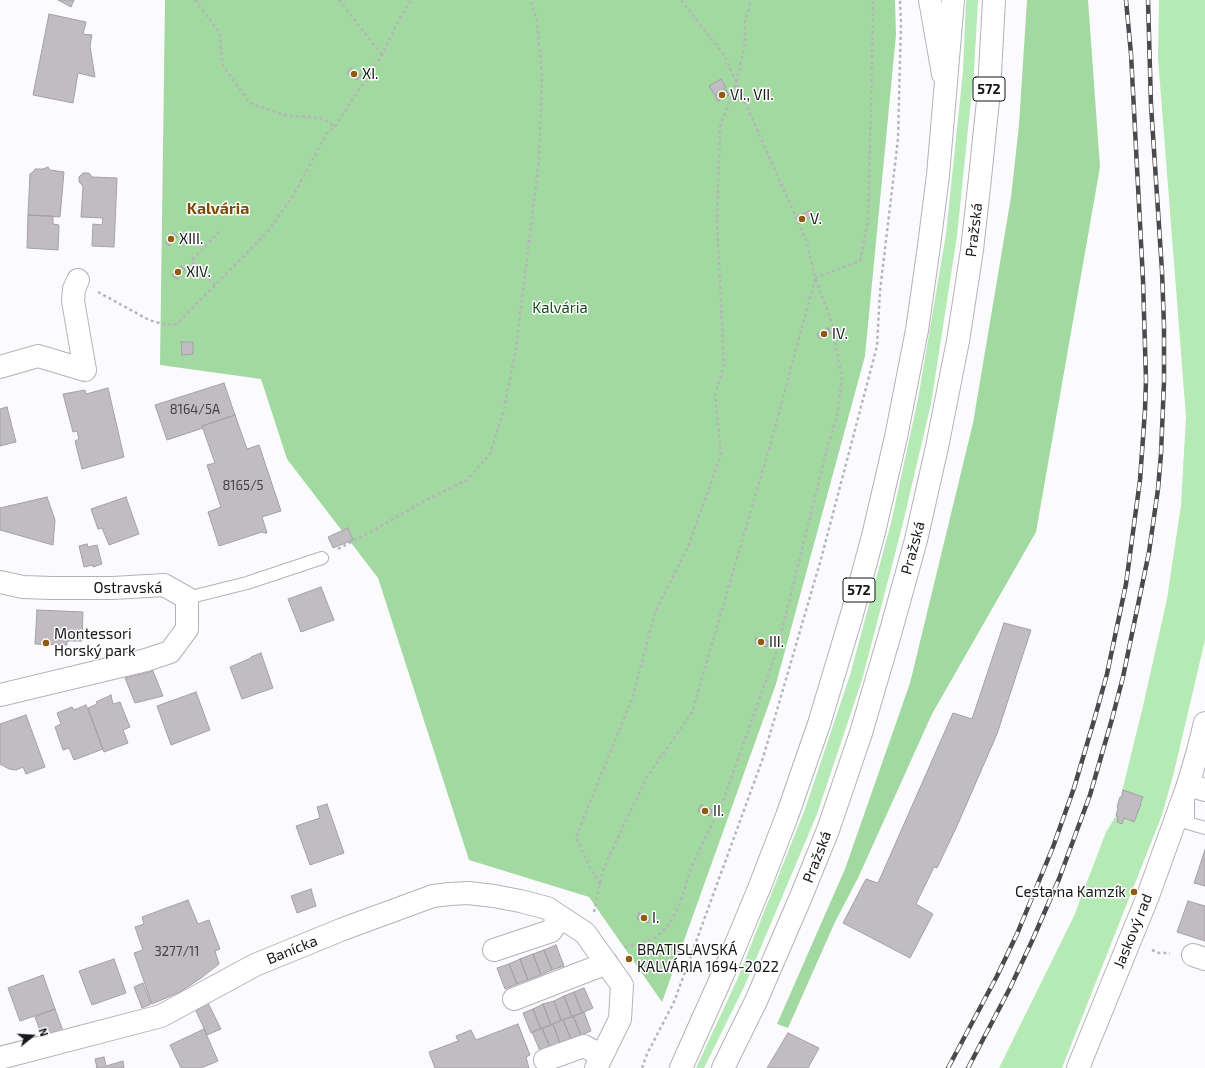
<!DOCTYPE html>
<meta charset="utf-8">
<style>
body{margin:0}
#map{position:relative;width:1205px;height:1068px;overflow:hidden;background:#fbfbfe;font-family:"Exo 2",sans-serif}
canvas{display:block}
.north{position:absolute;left:12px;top:1016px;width:40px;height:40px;-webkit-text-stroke:3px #fff;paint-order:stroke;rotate:72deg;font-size:11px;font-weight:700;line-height:16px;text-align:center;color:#171719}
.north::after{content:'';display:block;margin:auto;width:14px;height:18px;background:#171719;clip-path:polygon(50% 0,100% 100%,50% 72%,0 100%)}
</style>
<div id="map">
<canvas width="1205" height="1068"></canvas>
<div class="north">N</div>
</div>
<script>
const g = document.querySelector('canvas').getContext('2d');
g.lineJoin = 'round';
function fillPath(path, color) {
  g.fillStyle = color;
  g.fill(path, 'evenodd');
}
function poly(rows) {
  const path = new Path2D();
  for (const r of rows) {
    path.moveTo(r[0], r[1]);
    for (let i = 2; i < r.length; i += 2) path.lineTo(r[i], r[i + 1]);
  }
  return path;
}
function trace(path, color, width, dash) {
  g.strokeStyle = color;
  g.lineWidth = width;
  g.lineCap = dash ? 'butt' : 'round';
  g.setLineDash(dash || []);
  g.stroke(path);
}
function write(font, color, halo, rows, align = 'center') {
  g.font = font + ' "Exo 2",sans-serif';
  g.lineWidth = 3;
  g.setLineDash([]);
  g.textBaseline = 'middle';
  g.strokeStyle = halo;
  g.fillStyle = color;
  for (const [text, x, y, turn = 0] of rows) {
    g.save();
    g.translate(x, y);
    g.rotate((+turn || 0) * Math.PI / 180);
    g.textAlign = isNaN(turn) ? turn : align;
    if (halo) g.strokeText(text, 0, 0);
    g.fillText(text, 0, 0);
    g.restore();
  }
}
fillPath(poly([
 [966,0,978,0,974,71,957,236,931,404,902,527,862,680,817,814,745,985,704,1068,696,1068,737,980,805,809,850,675,891,523,918,399,946,234,963,71],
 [1159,0,1205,0,1205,640,1174,772,1162,815,1062,1068,999,1068,1074,916,1106,832,1116,816,1143,706,1167,599,1181,505,1186,417,1158,58]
]), '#b6eab5');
fillPath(poly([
 [165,0,895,0,896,35,865,356,776,684,662,1002,589,897,469,860,378,578,287,459,261,379,160,365],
 [1027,0,1088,0,1100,167,1036,532,932,714,858,878,835,922,788,1028,777,1024,845,869,910,683,973,423,1011,197,1019,125]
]), '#a2d9a1');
const building = poly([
 [58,0,74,0,71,7,58,0],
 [49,14,86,22,83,34,92,35,90,46,95,77,78,73,73,103,33,95,49,14],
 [351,68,361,75,357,80,347,73,351,68],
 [721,79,726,87,715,95,709,86,721,79],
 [726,90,729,95,718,101,715,96,726,90],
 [48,167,50,170,64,172,60,217,28,215,30,174,34,171,35,169,43,169,48,167],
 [83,173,89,173,92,177,117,178,114,247,92,246,93,224,102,225,103,218,81,217,83,186,79,182,79,177,83,173],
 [809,211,811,217,800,222,798,216,809,211],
 [28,215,53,216,53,224,59,225,58,250,27,248,28,215],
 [173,233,177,237,169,246,165,242,173,233],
 [181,266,185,270,177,279,172,275,181,266],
 [828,328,831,333,820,339,817,334,828,328],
 [181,342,193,342,193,354,182,355,181,342],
 [224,383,235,415,202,426,203,428,167,440,155,405,224,383],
 [108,388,124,457,82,469,75,441,79,439,77,431,73,432,63,394,85,390,86,394,108,388],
 [7,407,16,442,0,446,0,409,7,407],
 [235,415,247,449,259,445,281,511,262,517,267,533,264,533,262,532,219,546,208,512,221,507,207,465,215,463,202,426,235,415],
 [47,497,55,520,53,545,0,530,0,508,47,497],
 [126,497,139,534,109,545,102,528,98,529,91,509,126,497],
 [348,528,353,540,333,548,328,537,348,528],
 [87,544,88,547,97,545,102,564,93,567,93,565,84,567,79,546,87,544],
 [321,587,334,620,301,632,288,599,321,587],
 [37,610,83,612,82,641,67,641,67,645,35,644,37,610],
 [1004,623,1031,630,997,734,957,826,937,868,934,867,916,904,933,914,910,958,843,923,866,879,878,883,953,713,972,719,1004,623],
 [756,638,768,641,767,647,755,643,756,638],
 [261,653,273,688,242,699,230,667,251,658,251,657,261,653],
 [153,671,163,696,135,703,125,678,153,671],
 [196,692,210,730,171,745,157,706,196,692],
 [111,695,113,704,120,702,130,727,123,730,128,743,104,752,88,708,97,704,96,702,111,695],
 [86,705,103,749,74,760,69,748,63,750,55,727,61,724,57,713,72,707,74,710,86,705],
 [26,715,45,767,26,774,23,767,16,770,9,769,0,764,0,724,26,715],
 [1123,790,1143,797,1140,804,1141,804,1134,822,1124,818,1122,824,1117,822,1118,816,1116,816,1118,808,1117,807,1120,797,1122,797,1123,790],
 [327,804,344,853,310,865,296,826,320,818,317,807,327,804],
 [701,805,712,810,710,816,698,811,701,805],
 [1205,850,1205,886,1194,883,1205,850],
 [311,889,316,906,297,913,291,896,311,889],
 [188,900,198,924,209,920,220,949,215,951,219,964,201,978,180,992,152,1004,134,953,143,950,135,927,144,924,142,917,188,900],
 [1188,901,1205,906,1205,941,1177,932,1188,901],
 [639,913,650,917,648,923,637,919,639,913],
 [556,945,564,966,552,970,544,950,556,945],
 [544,950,552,970,541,975,533,954,544,950],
 [533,954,541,975,528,980,520,959,533,954],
 [114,959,126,993,92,1005,79,971,114,959],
 [520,959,528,980,517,984,509,964,520,959],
 [509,964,517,984,505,989,497,968,509,964],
 [43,975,55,1009,20,1021,8,988,43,975],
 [143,983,151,1004,142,1008,134,987,143,983],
 [584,988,593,1008,582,1013,574,992,584,988],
 [574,992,582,1013,572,1017,564,996,574,992],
 [564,996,572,1017,561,1020,554,1001,564,996],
 [554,1001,561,1020,551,1025,543,1004,554,1001],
 [208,1003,221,1029,207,1035,196,1011,208,1003],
 [543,1004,551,1025,541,1029,533,1009,543,1004],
 [55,1009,63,1031,42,1036,35,1017,55,1009],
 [533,1009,541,1029,531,1033,523,1013,533,1009],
 [584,1012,591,1031,581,1035,573,1016,584,1012],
 [573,1016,581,1035,571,1039,563,1020,573,1016],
 [563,1020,571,1039,560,1043,553,1024,563,1020],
 [518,1024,530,1055,526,1057,529,1068,435,1068,429,1052,458,1041,456,1036,471,1030,476,1040,518,1024],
 [553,1024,560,1043,550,1047,542,1028,553,1024],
 [542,1028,550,1047,540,1051,532,1032,542,1028],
 [204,1029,218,1061,201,1068,181,1068,170,1045,204,1029],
 [788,1033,819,1048,808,1068,767,1068,788,1033],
 [104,1057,106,1066,123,1061,124,1068,96,1068,97,1068,95,1059,104,1057]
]);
fillPath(building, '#c0bcc2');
trace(building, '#a4a1a6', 1);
const lane = poly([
 [187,598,247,583,322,558],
 [1188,802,1188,823,1205,828]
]);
const street = poly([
 [0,367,38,356,85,370,73,301,74,289,78,280],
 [0,582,23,587,52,588,113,588,164,585,187,598,187,629,170,652,146,660,0,695],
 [1188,785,1205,790],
 [494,950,551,931,560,917],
 [1193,955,1205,959],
 [514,999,607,963],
 [0,1058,161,1016,255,965,343,929,433,896,450,894,468,893,494,896,520,901,547,908,585,933,622,985,620,1019,596,1068],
 [545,1060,584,1046,602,1056]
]);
const secondary = poly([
 [930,0,943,74],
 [1078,1068,1148,896,1188,785,1198,751,1205,723]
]);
const primary = poly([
 [681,1068,731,956,760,886,787,816,819,724,852,614,874,532,896,437,917,330,929,246,938,175,953,0],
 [723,1068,756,1001,800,899,828,830,861,733,890,634,916,540,937,447,958,341,972,250,980,178,989,91,994,0]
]);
trace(lane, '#b2b2b8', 14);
trace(street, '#b2b2b8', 24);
trace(secondary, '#b2b2b8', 24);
trace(primary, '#b2b2b8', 24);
trace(poly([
 [195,0,219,32,223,66,250,103,284,115,321,118,335,126],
 [339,0,382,55],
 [815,278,860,261,868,220,873,23,873,0],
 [215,285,191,261,221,230],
 [98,292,149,320,166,325,177,324,269,230,295,193,326,134,335,126,382,55,401,16,411,0],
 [338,549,376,529,426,500,467,480,490,454,504,409,516,348,539,160,542,79,537,20,530,0],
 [600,884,589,866,576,837,633,696,655,612,688,547,721,455,715,395,724,365,717,221,720,126,736,84,745,43,745,21,751,0],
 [594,912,602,874,610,854,647,777,692,712,771,442,815,279],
 [625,947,643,943,656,937,669,925,679,906,691,868,723,801,777,650,827,449,837,416,842,379,832,323,815,278,807,242,724,55,681,0],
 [1152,950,1159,953,1170,953],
 [642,1068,647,1054,674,1002,763,758,821,559,877,346,880,291,898,139,901,23,900,0]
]), '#b6b6b9', 2.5, [3, 3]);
trace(lane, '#fff', 12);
trace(street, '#fff', 22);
trace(secondary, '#fff', 22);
trace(primary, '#fff', 22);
const rail = poly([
 [948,1068,997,976,1017,934,1053,847,1074,788,1095,717,1107,674,1126,584,1140,480,1145,410,1146,380,1143,280,1131,54,1126,0],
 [968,1068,1010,988,1032,941,1059,879,1090,795,1112,719,1123,677,1149,552,1158,489,1161,454,1164,382,1164,326,1162,271,1151,105,1148,0]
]);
trace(rail, '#4a4a4c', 4.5);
trace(rail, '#fff', 3, [9]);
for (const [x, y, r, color] of [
 [354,74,4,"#905a10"],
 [722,95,4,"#905a10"],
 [802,219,4,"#905a10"],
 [171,239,4,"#905a10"],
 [178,272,4,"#905a10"],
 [824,334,4,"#905a10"],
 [761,642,4,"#905a10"],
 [46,643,4,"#905a10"],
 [705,811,4,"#905a10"],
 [1134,892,4,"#905a10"],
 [644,918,4,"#905a10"],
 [629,959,4,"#905a10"]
]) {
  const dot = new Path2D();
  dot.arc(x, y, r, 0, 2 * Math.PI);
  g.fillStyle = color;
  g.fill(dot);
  trace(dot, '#fff', 1.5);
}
write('13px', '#414043', null, [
 ["8164/5A",195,410],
 ["8165/5",243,486],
 ["3277/11",177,952]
]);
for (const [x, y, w] of [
 [989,89,32],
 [859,590,32]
]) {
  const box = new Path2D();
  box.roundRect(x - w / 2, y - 12, w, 24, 3);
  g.fillStyle = '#fff';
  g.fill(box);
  trace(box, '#171719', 1);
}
write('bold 14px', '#171719', null, [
 ["572",989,89],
 ["572",859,590]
]);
write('15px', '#171719', '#fff', [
 ["XI.",362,74],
 ["VI., VII.",730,95],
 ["V.",810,219],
 ["XIII.",179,239],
 ["XIV.",186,272],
 ["IV.",832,334],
 ["Montessori",54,634],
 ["Horský park",54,651],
 ["III.",769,642],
 ["II.",713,811],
 ["Cesta na Kamzík",1126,892,"right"],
 ["I.",652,918],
 ["BRATISLAVSKÁ",637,950],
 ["KALVÁRIA 1694-2022",637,967]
], 'left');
write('15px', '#171719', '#fff', [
 ["Pražská",974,230,-83],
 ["Pražská",913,548,-75],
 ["Ostravská",128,588],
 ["Pražská",817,857,-69],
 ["Jaskový rad",1133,931,-68],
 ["Banícka",292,950,-22]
]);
write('15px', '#144c18', '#fff', [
 ["Kalvária",560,308]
]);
write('bold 16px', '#7b4a01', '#fff', [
 ["Kalvária",218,209]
]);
</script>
